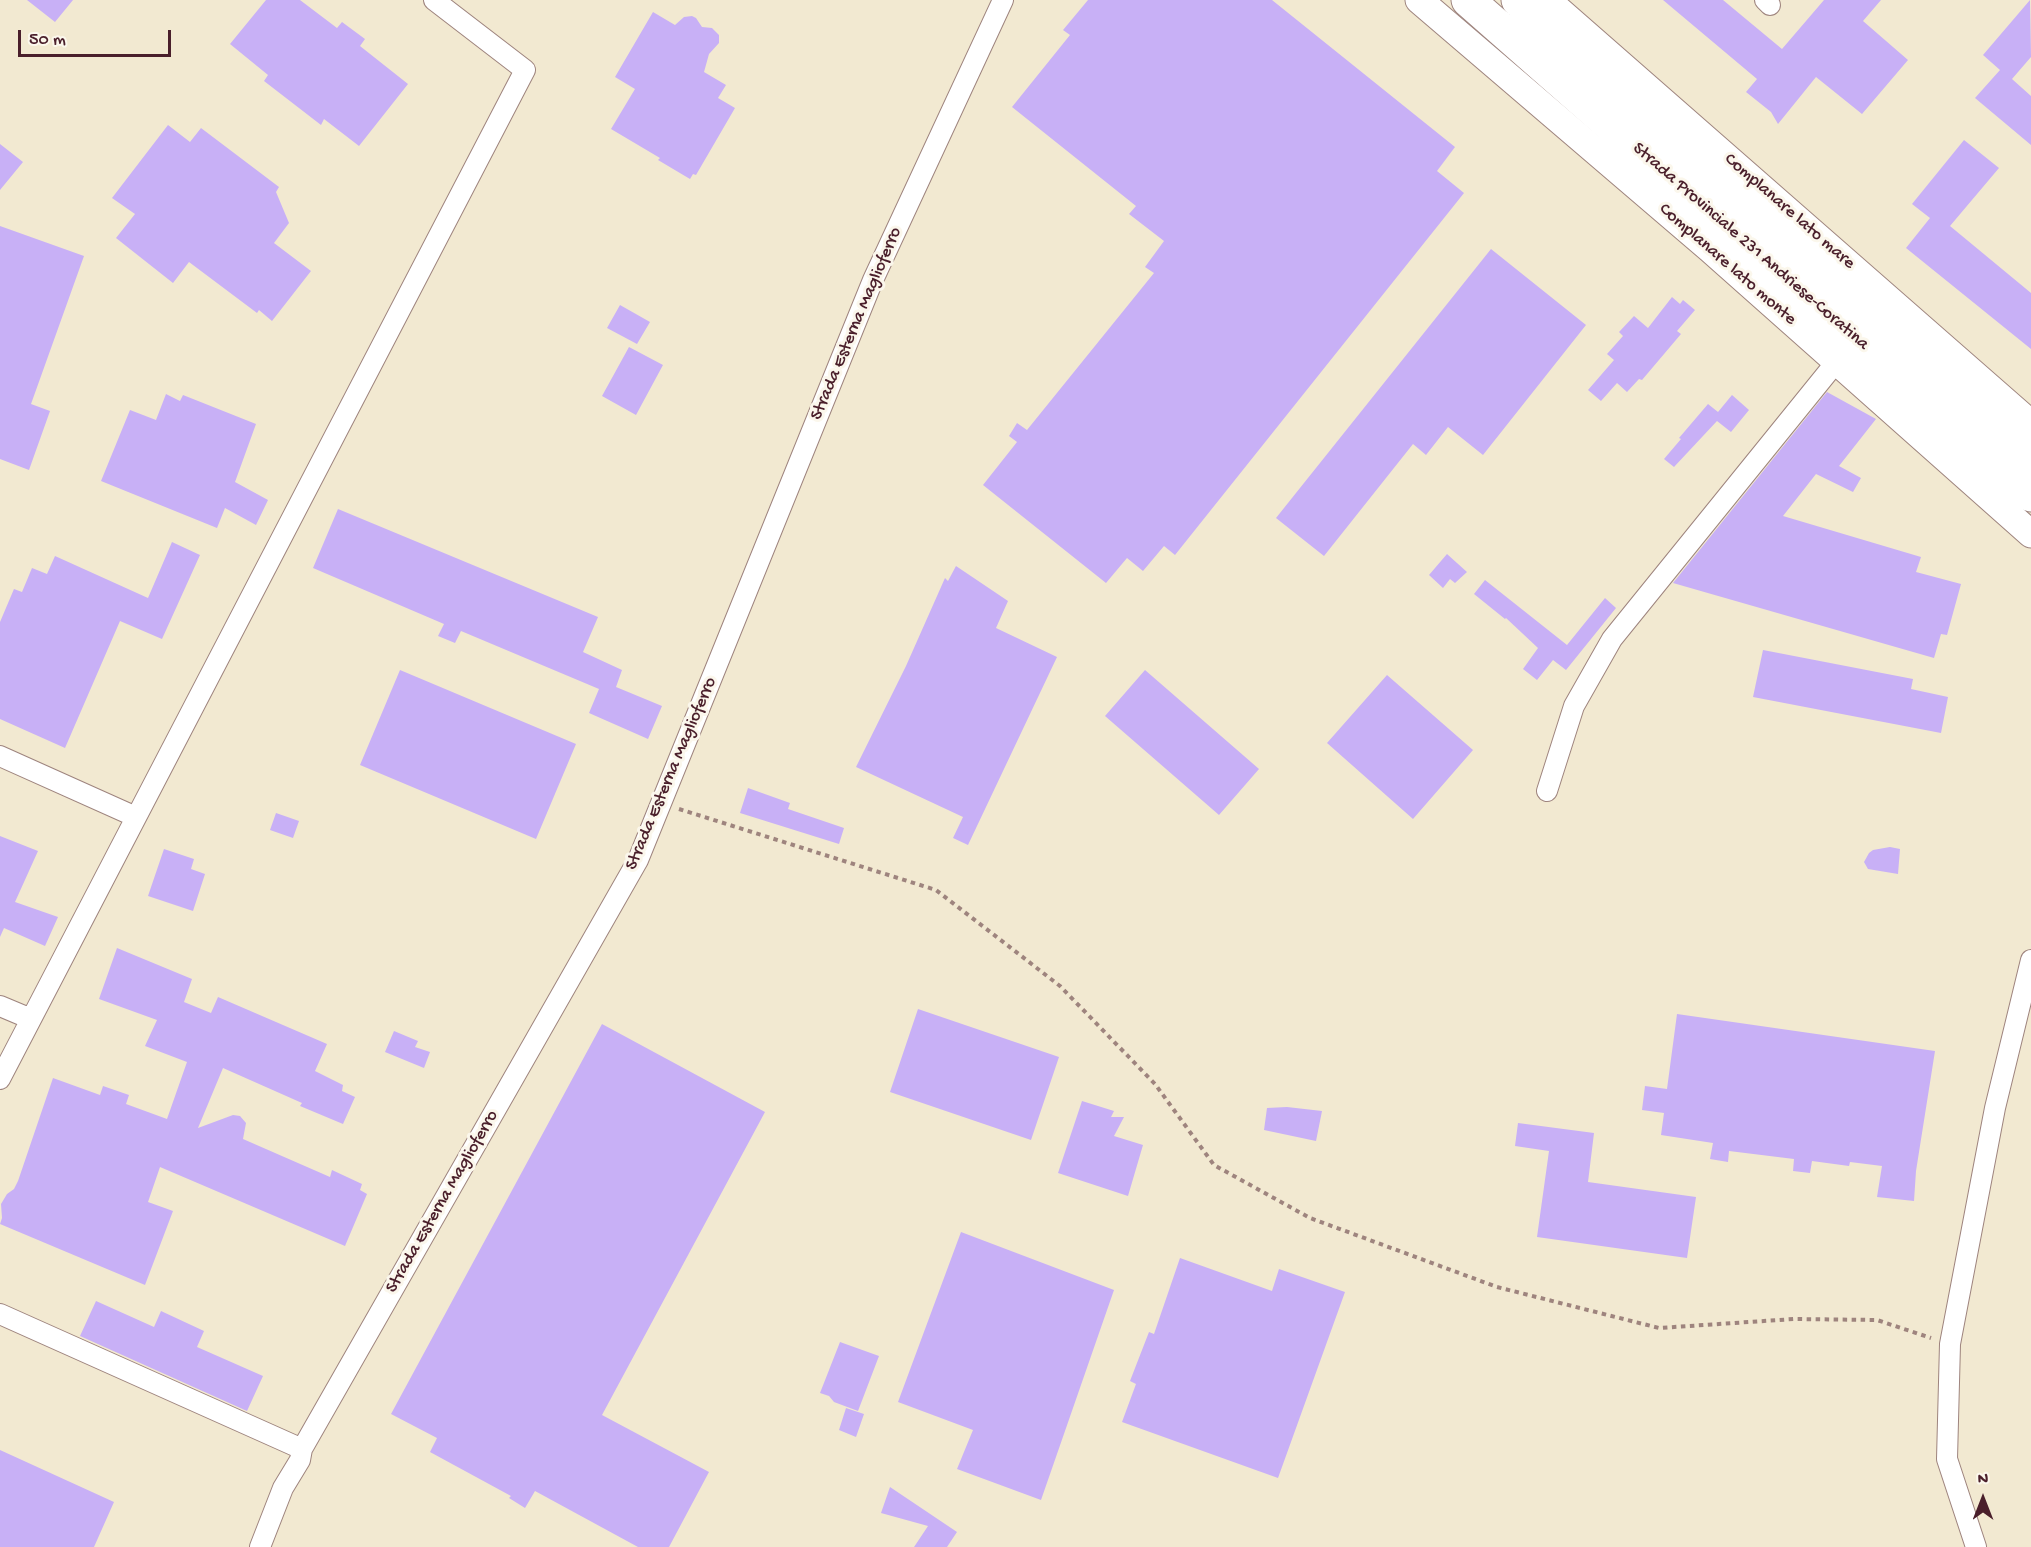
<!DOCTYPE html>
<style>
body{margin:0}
#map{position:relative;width:2031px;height:1547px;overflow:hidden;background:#f2e9d1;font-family:"Gochi Hand",sans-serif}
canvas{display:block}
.north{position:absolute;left:1953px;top:1469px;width:60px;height:60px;-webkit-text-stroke:4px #fbf7ec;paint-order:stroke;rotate:0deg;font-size:16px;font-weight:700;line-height:24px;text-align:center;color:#4a1f2b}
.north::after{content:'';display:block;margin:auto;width:21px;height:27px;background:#4a1f2b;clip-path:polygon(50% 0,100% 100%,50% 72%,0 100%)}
.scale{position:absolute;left:18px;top:30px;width:153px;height:27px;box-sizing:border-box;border:3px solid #4a1f2b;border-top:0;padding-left:8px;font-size:18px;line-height:21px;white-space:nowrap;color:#4a1f2b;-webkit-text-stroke:4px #fbf7ec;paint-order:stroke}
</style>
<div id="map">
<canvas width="2031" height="1547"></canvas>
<div class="north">N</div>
<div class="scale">50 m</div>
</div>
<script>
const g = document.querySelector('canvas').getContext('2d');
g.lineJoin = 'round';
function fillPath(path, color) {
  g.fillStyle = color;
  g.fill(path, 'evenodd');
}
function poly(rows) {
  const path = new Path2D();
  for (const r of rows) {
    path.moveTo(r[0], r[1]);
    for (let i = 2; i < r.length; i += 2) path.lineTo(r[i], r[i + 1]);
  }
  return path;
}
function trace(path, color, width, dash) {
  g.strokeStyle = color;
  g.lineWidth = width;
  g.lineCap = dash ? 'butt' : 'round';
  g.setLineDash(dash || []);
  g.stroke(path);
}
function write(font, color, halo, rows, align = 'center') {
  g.font = font + ' "Gochi Hand",sans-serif';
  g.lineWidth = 6;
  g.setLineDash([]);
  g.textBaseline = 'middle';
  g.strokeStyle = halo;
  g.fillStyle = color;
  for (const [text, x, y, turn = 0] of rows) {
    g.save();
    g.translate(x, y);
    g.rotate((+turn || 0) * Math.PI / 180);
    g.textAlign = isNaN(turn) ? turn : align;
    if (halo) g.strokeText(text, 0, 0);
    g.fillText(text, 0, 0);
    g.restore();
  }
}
fillPath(poly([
 [27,0,73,0,55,22],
 [266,0,300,0,337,28,342,22,365,39,360,46,408,84,359,146,324,119,321,125,264,81,268,75,230,44],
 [1088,0,1272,0,1455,147,1437,171,1464,193,1175,555,1164,546,1143,571,1127,558,1106,583,983,485,1017,442,1009,436,1017,423,1027,430,1154,273,1145,267,1164,241,1129,214,1136,206,1012,107,1070,35,1063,30],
 [1663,0,1723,0,1782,49,1824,0,1881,0,1863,21,1908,60,1862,114,1816,77,1778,124,1771,112,1746,92,1757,79],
 [2030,0,2031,57,2012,79,2031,96,2031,145,1975,98,2000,70,1983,55],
 [653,12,675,25,684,17,692,16,696,18,702,27,712,28,719,35,719,43,709,54,704,72,726,85,718,98,735,108,696,175,693,174,690,179,658,160,660,158,611,129,635,89,615,77],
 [168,125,190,142,201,128,279,187,276,192,289,223,274,243,311,271,272,321,259,310,257,313,189,262,173,283,116,238,135,214,112,198],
 [1964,140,1999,168,1950,226,2031,293,2031,349,1906,248,1930,218,1912,204],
 [0,144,23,162,0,190],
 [0,226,84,256,31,404,50,411,29,470,0,459],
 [1491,249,1586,325,1483,455,1448,427,1426,455,1413,444,1324,556,1276,518],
 [1672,297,1680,304,1683,300,1695,310,1677,331,1681,334,1642,380,1639,379,1627,392,1617,383,1601,401,1588,390,1614,360,1607,354,1623,336,1619,332,1634,316,1648,328],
 [620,305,650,322,637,344,607,328],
 [629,347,663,365,636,415,602,396],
 [1827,392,1876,419,1839,466,1861,478,1853,492,1816,474,1783,516,1921,557,1916,572,1961,584,1947,635,1941,634,1934,658,1673,583],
 [166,394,180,401,183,395,256,424,235,482,268,500,256,525,225,508,217,528,101,481,130,410,156,420],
 [1732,395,1749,410,1731,432,1717,421,1674,467,1664,459,1681,439,1679,438,1708,404,1718,412],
 [338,509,598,617,583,652,622,670,616,687,662,706,648,739,589,713,599,689,461,631,455,643,438,636,444,624,313,568],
 [172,542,200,555,162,639,120,621,65,748,0,719,0,622,14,589,22,592,32,568,47,574,55,556,148,598],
 [1447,554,1467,572,1455,583,1450,579,1443,588,1429,575],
 [956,566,1008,601,996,628,1057,657,968,845,953,838,963,817,856,767,906,666,945,578,948,581],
 [1485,580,1567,645,1605,598,1616,608,1566,670,1553,660,1537,680,1523,669,1538,648,1506,618,1505,619,1474,594],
 [1763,650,1913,679,1911,689,1948,697,1941,733,1753,697],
 [400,670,576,744,536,839,360,765],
 [1145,670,1259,769,1219,815,1105,716],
 [1387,675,1473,750,1413,819,1327,743],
 [748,788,790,803,788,809,844,828,839,844,740,813],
 [276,813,299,821,293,838,270,830],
 [0,836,38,851,15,902,58,917,45,946,4,928,0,937],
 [1890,847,1900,849,1898,874,1868,869,1864,862,1869,853,1873,850],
 [164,849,194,859,191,869,205,874,193,911,148,896],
 [117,948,192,979,184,1002,211,1013,218,997,327,1044,315,1071,343,1085,342,1091,355,1097,343,1124,300,1106,302,1103,223,1068,198,1128,233,1115,240,1116,246,1123,243,1139,330,1177,332,1170,362,1184,360,1190,367,1194,345,1246,160,1167,148,1202,173,1211,145,1285,0,1224,2,1218,1,1204,7,1194,14,1189,18,1181,53,1078,100,1095,103,1086,129,1095,126,1104,167,1119,187,1062,145,1046,157,1020,99,999],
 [918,1009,1059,1057,1031,1140,890,1092],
 [1677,1014,1935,1051,1916,1171,1914,1201,1877,1197,1882,1166,1850,1162,1849,1166,1812,1161,1810,1173,1793,1171,1794,1159,1729,1151,1728,1162,1710,1159,1713,1143,1661,1135,1664,1113,1642,1110,1645,1086,1667,1089],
 [602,1024,765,1112,602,1415,709,1472,669,1547,638,1547,535,1491,525,1508,509,1498,511,1496,430,1452,437,1438,391,1414],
 [394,1031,418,1041,415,1047,430,1052,424,1068,385,1052],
 [1082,1101,1114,1111,1111,1117,1124,1117,1114,1136,1143,1145,1128,1196,1058,1173],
 [1287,1107,1322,1111,1316,1141,1264,1130,1267,1108],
 [1518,1123,1594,1133,1588,1182,1696,1197,1687,1258,1537,1237,1549,1151,1515,1146],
 [961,1232,1114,1290,1041,1500,957,1469,973,1430,898,1402],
 [1180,1258,1272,1291,1279,1269,1345,1292,1278,1478,1122,1422,1136,1384,1130,1381,1149,1332,1154,1334],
 [96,1301,154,1327,161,1311,204,1331,197,1347,263,1376,247,1411,80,1336],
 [840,1342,879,1356,858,1411,834,1402,829,1396,820,1393],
 [846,1408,864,1414,856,1437,839,1430],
 [0,1450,114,1502,94,1547,0,1547],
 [890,1487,957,1532,947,1547,914,1547,928,1526,881,1513]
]), '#c8b0f6');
const street = poly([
 [1765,0,1770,5],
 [0,756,136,817],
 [1547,791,1574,706,1612,639,1837,361],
 [0,1006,31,1019],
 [0,1079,525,70,434,0],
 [0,1314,302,1449],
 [260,1547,283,1488,300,1460,302,1449,638,860,873,280,1003,0],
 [1976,1547,1947,1459,1950,1344,1995,1108,2031,960]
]);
const secondary = poly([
 [1419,0,1710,249,2031,534],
 [1547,0,2031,424]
]);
const highway = poly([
 [1468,0,2031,495],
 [1518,0,2031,458]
]);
trace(street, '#9e847e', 22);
trace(secondary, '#9e847e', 29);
trace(highway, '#9e847e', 35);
trace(poly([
 [679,809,936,890,1060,986,1155,1084,1214,1165,1310,1218,1497,1287,1659,1328,1794,1319,1877,1320,1931,1338]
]), '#9e847e', 4, [4.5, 4.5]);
trace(street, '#fff', 20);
trace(secondary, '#fff', 27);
trace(highway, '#fff', 33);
write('18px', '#4a1f2b', '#fbf7ec', [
 ["Complanare lato mare",1789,212,41],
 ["Strada Provinciale 231 Andriese-Coratina",1750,247,41],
 ["Complanare lato monte",1727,265,41],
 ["Strada Esterna Maglioferro",857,324,-67],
 ["Strada Esterna Maglioferro",672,774,-67],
 ["Strada Esterna Maglioferro",443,1202,-60]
]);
</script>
